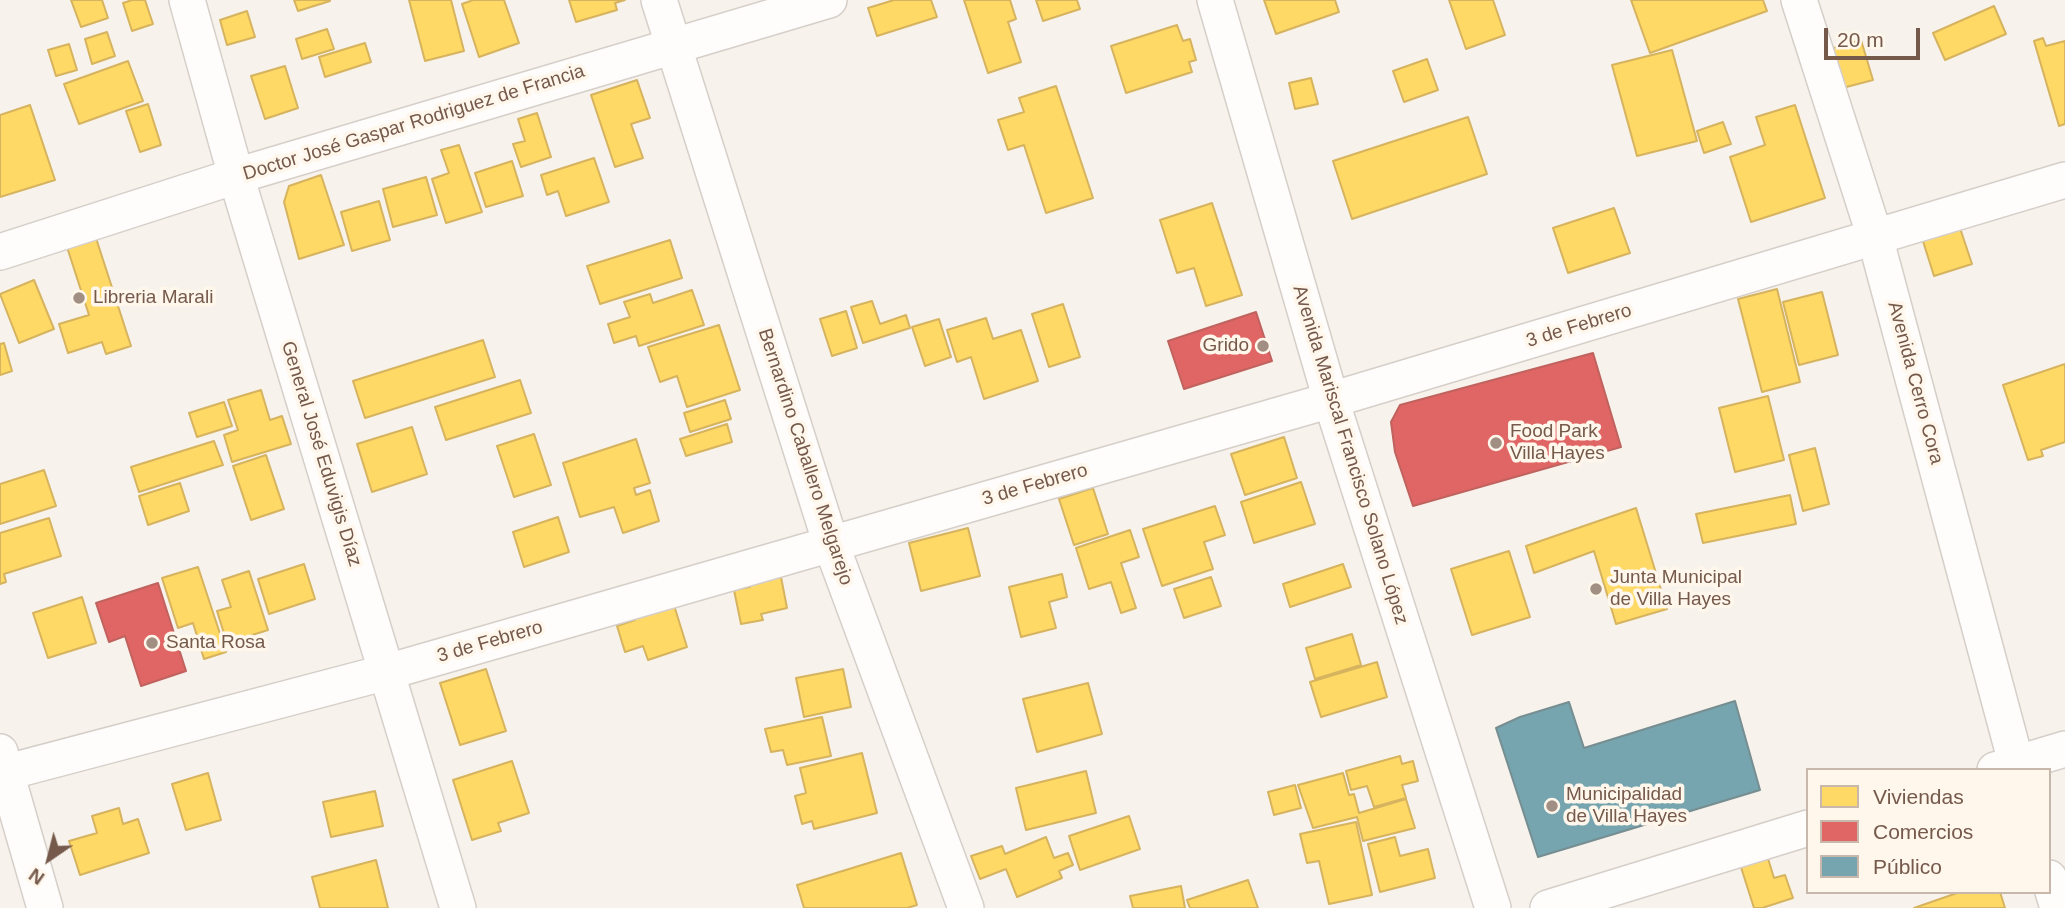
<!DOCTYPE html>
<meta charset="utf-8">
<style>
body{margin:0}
#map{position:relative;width:2065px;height:908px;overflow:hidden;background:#f7f2eb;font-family:Arial,sans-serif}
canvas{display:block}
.legend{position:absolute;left:1806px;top:768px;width:245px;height:126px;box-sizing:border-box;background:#fff7ec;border:2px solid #c8b8ac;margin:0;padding:9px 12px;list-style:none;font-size:21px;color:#75594b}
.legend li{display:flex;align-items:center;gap:14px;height:35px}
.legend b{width:35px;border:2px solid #c8b8ac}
.north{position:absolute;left:14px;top:824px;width:70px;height:70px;-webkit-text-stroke:5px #fff7ec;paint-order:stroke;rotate:215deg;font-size:19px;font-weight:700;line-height:28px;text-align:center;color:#75594b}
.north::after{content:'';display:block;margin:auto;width:24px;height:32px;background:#75594b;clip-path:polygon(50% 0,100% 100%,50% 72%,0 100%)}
.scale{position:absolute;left:1824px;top:28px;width:96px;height:32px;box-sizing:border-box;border:4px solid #75594b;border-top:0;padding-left:9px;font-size:21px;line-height:24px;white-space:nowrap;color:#75594b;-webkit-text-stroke:5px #fff7ec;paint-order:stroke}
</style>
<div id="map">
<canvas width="2065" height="908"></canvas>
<ul class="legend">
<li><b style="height:19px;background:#ffd966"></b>Viviendas</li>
<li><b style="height:19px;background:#e06666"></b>Comercios</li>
<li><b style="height:19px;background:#76a5af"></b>Público</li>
</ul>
<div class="north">N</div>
<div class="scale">20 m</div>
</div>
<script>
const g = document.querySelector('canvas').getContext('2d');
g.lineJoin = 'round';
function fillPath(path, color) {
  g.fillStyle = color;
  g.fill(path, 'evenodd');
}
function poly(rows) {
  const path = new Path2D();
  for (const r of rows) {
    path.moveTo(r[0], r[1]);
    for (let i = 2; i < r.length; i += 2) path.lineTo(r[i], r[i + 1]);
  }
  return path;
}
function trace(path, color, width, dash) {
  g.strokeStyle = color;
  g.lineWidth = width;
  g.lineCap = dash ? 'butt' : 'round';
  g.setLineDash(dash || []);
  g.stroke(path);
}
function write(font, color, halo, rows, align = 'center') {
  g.font = font + ' Arial,sans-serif';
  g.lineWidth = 7;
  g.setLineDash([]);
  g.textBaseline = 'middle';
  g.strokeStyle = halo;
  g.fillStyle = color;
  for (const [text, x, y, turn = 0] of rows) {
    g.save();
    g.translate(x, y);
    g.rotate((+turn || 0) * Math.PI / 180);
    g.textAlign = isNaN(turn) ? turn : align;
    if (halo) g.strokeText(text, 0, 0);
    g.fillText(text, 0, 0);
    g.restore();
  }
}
const homes = poly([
 [71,0,102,0,108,18,81,27,71,0],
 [132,0,145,0,153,24,132,31,123,3,132,0],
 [294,0,330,0,330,1,298,11,294,0],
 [409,0,451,0,464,51,425,61,409,0],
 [473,0,504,0,519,43,479,57,462,4,473,0],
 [569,0,625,0,615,3,617,10,576,22,569,0],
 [894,0,931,0,937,17,877,36,868,8,894,0],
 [964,0,1010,0,1016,19,1008,22,1021,62,988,73,964,0],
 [1036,0,1077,0,1080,9,1043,21,1036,0],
 [1264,0,1335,0,1339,12,1276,34,1264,0],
 [1449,0,1493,0,1505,35,1466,49,1449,0],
 [1631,0,1763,0,1767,11,1650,53,1631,0],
 [1994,6,2006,34,1945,60,1933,33,1994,6],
 [247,11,255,37,227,45,220,20,247,11],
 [1177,25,1183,41,1190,39,1196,60,1189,62,1192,72,1126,93,1111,46,1177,25],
 [327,29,334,49,302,59,296,39,327,29],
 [107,32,115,56,92,64,85,39,107,32],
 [2043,38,2046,46,2065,41,2065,124,2059,126,2034,41,2043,38],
 [1861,40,1873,80,1835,90,1824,51,1861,40],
 [365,43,371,62,325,77,319,57,365,43],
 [69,44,77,70,56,76,48,50,69,44],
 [1672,50,1697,141,1637,156,1612,65,1672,50],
 [1427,59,1438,90,1404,102,1393,71,1427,59],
 [128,61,143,101,79,124,64,84,128,61],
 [285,66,298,108,265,119,251,76,285,66],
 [1311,78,1318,104,1295,109,1289,83,1311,78],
 [637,80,650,118,631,124,643,158,615,167,591,95,637,80],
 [1056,86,1093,198,1046,213,1024,145,1008,150,998,120,1024,112,1019,98,1056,86],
 [148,104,161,145,140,152,126,111,148,104],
 [30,105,55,180,0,197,0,115,30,105],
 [1795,105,1825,198,1751,222,1730,157,1765,145,1756,117,1795,105],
 [537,113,551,157,521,167,513,144,525,141,518,119,537,113],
 [1468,117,1487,174,1352,219,1333,161,1468,117],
 [1723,122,1731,144,1704,153,1697,131,1723,122],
 [459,145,482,212,446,223,432,179,449,173,441,150,459,145],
 [594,158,609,202,566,216,558,191,547,195,541,175,594,158],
 [512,161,523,196,486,207,475,173,512,161],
 [321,175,344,245,299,259,284,202,289,186,321,175],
 [426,177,437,215,393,227,383,189,426,177],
 [379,201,390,240,352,251,341,212,379,201],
 [1212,203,1242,295,1206,306,1194,268,1177,273,1160,220,1212,203],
 [1614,208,1630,253,1568,273,1553,228,1614,208],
 [1959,225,1972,264,1934,276,1922,238,1959,225],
 [95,235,131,346,106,354,102,342,68,353,59,324,89,315,66,244,95,235],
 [670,240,682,278,600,304,587,266,670,240],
 [34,280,54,329,19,343,0,294,34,280],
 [1777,289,1800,382,1762,392,1738,299,1777,289],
 [692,290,704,325,639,346,636,336,614,343,608,324,630,317,624,302,650,294,653,303,692,290],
 [1822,292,1838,355,1799,365,1783,302,1822,292],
 [872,301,880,324,906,315,910,328,863,343,851,307,872,301],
 [1063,304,1080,357,1049,367,1032,314,1063,304],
 [846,311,857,348,832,356,820,319,846,311],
 [986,318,993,339,1021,330,1038,381,984,399,971,357,957,362,947,330,986,318],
 [939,319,951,357,925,366,912,327,939,319],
 [719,325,740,390,687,407,677,376,660,382,648,347,719,325],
 [483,340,495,377,365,418,353,381,483,340],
 [4,343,12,371,0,375,0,344,4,343],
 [2065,364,2065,442,2041,450,2043,456,2028,460,2003,385,2065,364],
 [520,380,531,413,446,440,435,407,520,380],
 [261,390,270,420,282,416,291,444,232,462,224,435,238,430,228,400,261,390],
 [1768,396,1784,460,1735,472,1719,408,1768,396],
 [725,400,731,419,690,432,684,413,725,400],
 [224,402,232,426,197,437,189,413,224,402],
 [727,424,732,442,686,456,680,439,727,424],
 [412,427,427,474,372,492,357,444,412,427],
 [534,434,551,485,514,497,497,446,534,434],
 [1284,437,1297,478,1245,495,1231,454,1284,437],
 [636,439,650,483,634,488,636,495,650,490,659,521,623,533,614,507,580,517,563,463,636,439],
 [214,441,223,465,139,492,131,467,214,441],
 [1815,448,1829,504,1803,511,1789,455,1815,448],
 [266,455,284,509,251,520,233,466,266,455],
 [44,470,56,506,0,524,0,484,44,470],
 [1301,482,1315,524,1254,543,1241,502,1301,482],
 [180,483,189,511,148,525,139,496,180,483],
 [1093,488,1108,534,1074,545,1059,499,1093,488],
 [1790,495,1796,524,1703,543,1696,514,1790,495],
 [1215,506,1225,535,1204,542,1213,569,1162,586,1143,529,1215,506],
 [1636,508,1667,609,1616,624,1594,551,1534,573,1526,546,1636,508],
 [558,517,569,552,524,567,513,532,558,517],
 [49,518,61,556,4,574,6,582,0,584,0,533,49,518],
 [968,528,980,576,921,591,909,543,968,528],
 [1130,530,1139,557,1121,563,1136,608,1121,613,1111,582,1089,589,1076,548,1130,530],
 [1509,551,1530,617,1472,635,1451,569,1509,551],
 [304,564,315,599,269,614,258,579,304,564],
 [1343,564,1351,587,1290,607,1283,584,1343,564],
 [198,567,226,652,204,659,193,623,178,628,162,578,198,567],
 [249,571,268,630,227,643,217,611,231,607,222,580,249,571],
 [1062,574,1067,597,1049,602,1056,628,1021,637,1009,587,1062,574],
 [781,577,787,608,761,614,763,620,741,624,734,590,750,587,750,583,781,577],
 [1211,577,1221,606,1184,618,1174,589,1211,577],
 [82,597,96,643,48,658,33,613,82,597],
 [673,602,687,647,648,660,643,646,625,652,617,626,635,620,633,615,673,602],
 [1352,634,1361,665,1315,679,1306,648,1352,634],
 [1377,662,1387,697,1321,717,1310,682,1377,662],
 [486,669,506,731,460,745,440,683,486,669],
 [843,669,851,707,804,717,796,678,843,669],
 [1088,683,1102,734,1037,752,1023,699,1088,683],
 [822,717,831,756,787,765,783,750,771,752,765,729,822,717],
 [862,753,877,813,814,829,812,821,802,824,795,796,806,793,800,768,862,753],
 [1400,756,1402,764,1413,761,1418,781,1402,785,1406,798,1374,807,1367,786,1351,790,1346,771,1400,756],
 [512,761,529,813,498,823,501,831,472,840,453,780,512,761],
 [1086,771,1096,813,1026,830,1016,788,1086,771],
 [208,773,221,820,186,830,172,784,208,773],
 [1343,773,1349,795,1354,794,1359,813,1406,799,1415,828,1363,841,1357,817,1313,828,1298,785,1343,773],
 [1295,785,1301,808,1274,815,1268,792,1295,785],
 [375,791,383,826,331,837,323,802,375,791],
 [119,808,123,824,138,819,149,853,80,875,69,841,97,833,92,816,119,808],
 [1129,816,1140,849,1080,870,1069,836,1129,816],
 [1356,822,1372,895,1329,904,1319,861,1307,863,1300,834,1356,822],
 [1046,837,1054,858,1068,853,1073,865,1059,871,1062,878,1017,897,1006,869,980,879,971,856,1002,846,1005,854,1046,837],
 [1395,837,1400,856,1428,849,1435,878,1380,892,1368,844,1395,837],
 [1766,852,1774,878,1785,875,1793,898,1762,908,1754,908,1739,861,1766,852],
 [901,853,917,905,907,908,804,908,797,885,901,853],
 [376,860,388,908,320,908,312,877,376,860],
 [1248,880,1258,908,1190,908,1187,900,1248,880],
 [1181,886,1185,908,1133,908,1130,896,1181,886],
 [1960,892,2000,892,2005,908,1914,908,1960,892]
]);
fillPath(homes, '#ffd966');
trace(homes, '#d6b35e', 2);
const shops = poly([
 [1256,312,1272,361,1184,389,1168,341,1256,312],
 [1593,353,1621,447,1413,506,1395,452,1391,422,1400,405,1593,353],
 [158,583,186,671,141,686,125,636,109,642,96,603,158,583]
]);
fillPath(shops, '#e06666');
trace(shops, '#c0625e', 2);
const public = poly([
 [1735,701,1760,790,1538,857,1496,728,1520,717,1569,702,1584,748,1735,701]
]);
fillPath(public, '#76a5af');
trace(public, '#768e91', 2);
const street = poly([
 [187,0,236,176,458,908],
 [659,0,831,544,966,908],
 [1215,0,1331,400,1493,908],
 [1799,0,1875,237,2018,770],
 [0,252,236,176,829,0],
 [0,752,45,908],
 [1995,770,2065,749],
 [0,774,387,672,1331,400,2065,180],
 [2049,878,2058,908],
 [1548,908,1808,828]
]);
trace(street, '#d6cfc9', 38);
trace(street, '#fefdfc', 35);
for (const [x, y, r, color] of [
 [79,298,7,"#a28f83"],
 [1263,346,7,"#a28f83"],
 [1496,443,7,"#a28f83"],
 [1596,589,7,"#a28f83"],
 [152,643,7,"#a28f83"],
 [1552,806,7,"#a28f83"]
]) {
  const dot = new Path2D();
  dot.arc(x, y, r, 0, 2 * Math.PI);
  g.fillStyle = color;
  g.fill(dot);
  trace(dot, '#fff7ec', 2.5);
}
write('19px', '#75594b', '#fff7ec', [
 ["Doctor José Gaspar Rodriguez de Francia",414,123,-17],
 ["3 de Febrero",1579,326,-17],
 ["Avenida Cerro Cora",1915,383,75],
 ["General José Eduvigis Díaz",321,454,73],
 ["Avenida Mariscal Francisco Solano López",1350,455,73],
 ["Bernardino Caballero Melgarejo",805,457,72],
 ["3 de Febrero",1035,485,-16],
 ["3 de Febrero",490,642,-16]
]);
write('19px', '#75594b', '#fff7ec', [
 ["Libreria Marali",93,298],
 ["Grido",1249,346,"right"],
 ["Food Park",1510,432],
 ["Villa Hayes",1510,454],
 ["Junta Municipal",1610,578],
 ["de Villa Hayes",1610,600],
 ["Santa Rosa",166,643],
 ["Municipalidad",1566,795],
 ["de Villa Hayes",1566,817]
], 'left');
</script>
